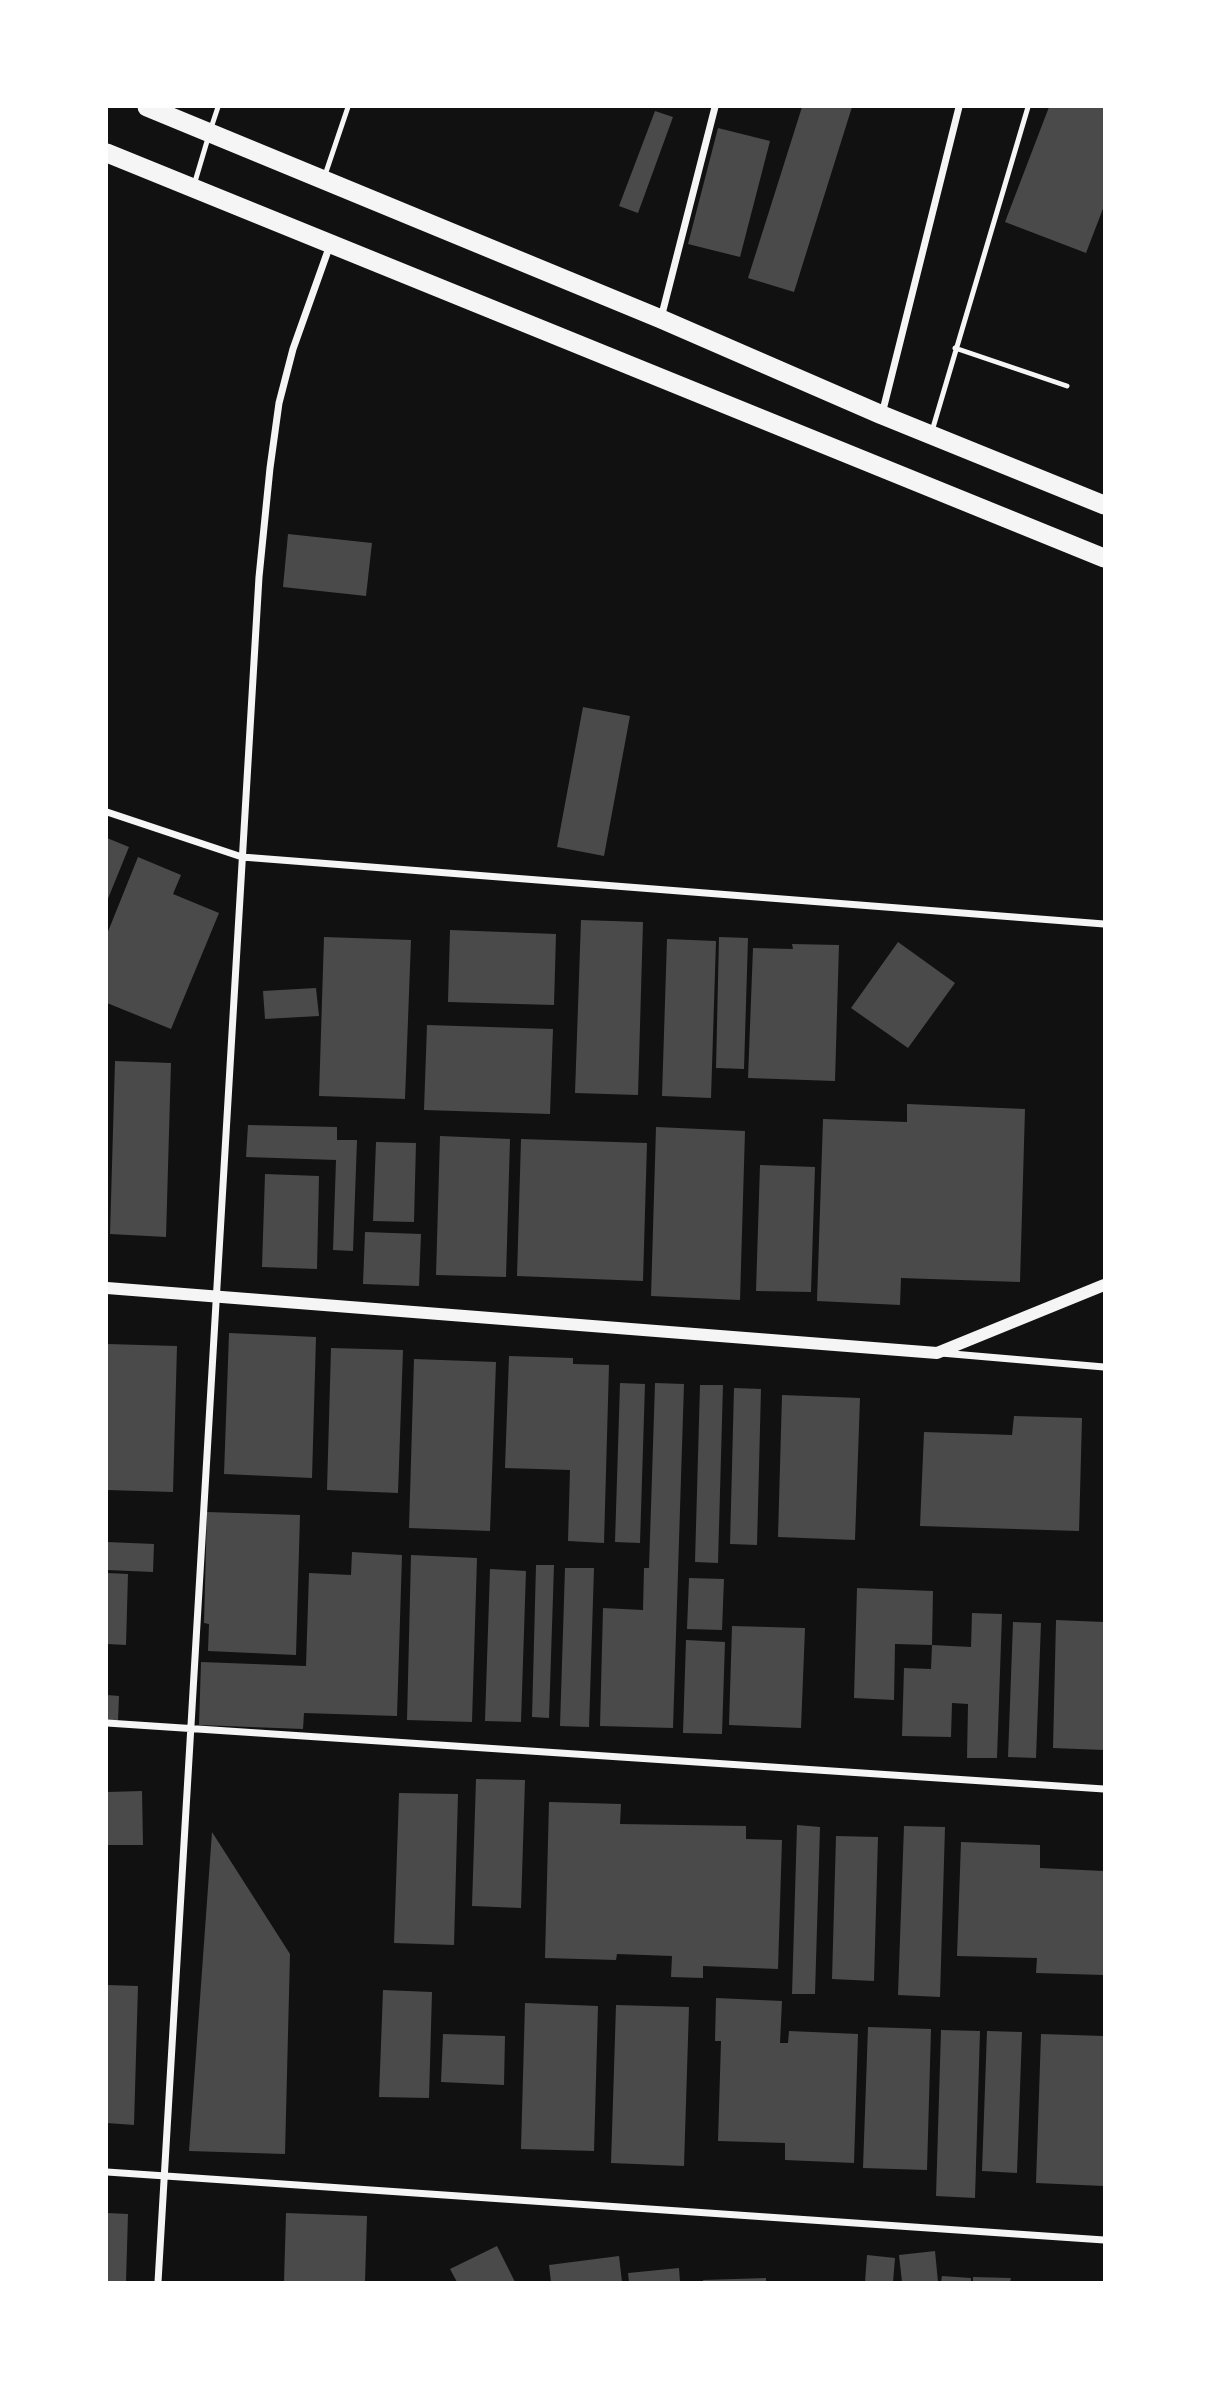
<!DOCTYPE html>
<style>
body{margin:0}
#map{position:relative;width:1211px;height:2389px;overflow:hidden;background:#111;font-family:"Times New Roman",serif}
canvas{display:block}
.frame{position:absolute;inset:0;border:108px solid #fff;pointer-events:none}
</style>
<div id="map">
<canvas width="1211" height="2389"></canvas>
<div class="frame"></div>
</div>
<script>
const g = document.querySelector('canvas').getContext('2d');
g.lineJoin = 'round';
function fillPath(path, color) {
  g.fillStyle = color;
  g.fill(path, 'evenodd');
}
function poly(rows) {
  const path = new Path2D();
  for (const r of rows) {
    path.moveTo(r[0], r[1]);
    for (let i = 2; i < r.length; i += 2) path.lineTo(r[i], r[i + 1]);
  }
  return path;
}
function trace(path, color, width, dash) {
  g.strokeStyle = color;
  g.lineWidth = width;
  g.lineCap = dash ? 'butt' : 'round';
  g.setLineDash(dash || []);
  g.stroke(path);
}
fillPath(poly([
 [802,107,852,107,794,292,748,278],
 [1049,107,1104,107,1104,206,1086,253,1005,222],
 [655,111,673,117,638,213,619,206],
 [718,128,770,141,740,257,688,244],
 [288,534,372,543,366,596,283,587],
 [583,707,630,716,604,856,557,847],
 [107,838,129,847,107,901],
 [138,857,181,875,173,894,219,913,171,1029,107,1003,107,934],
 [581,920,643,922,638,1095,575,1093],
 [450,930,556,934,554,1005,448,1002],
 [324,937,411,940,405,1099,319,1096],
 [719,937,748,938,744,1069,716,1068],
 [667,939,716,941,711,1098,662,1096],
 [898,942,955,983,908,1048,851,1008],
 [792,944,839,945,835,1081,748,1078,753,948,793,949],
 [316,988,319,1016,265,1019,263,991],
 [427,1025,553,1029,550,1114,424,1110],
 [115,1061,171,1063,166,1237,110,1234],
 [907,1104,1025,1109,1020,1282,901,1278,900,1305,817,1301,823,1119,907,1122],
 [248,1125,337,1127,337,1140,357,1140,353,1251,333,1250,336,1160,246,1157],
 [656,1127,745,1131,740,1300,651,1296],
 [440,1136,510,1139,506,1277,436,1275],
 [521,1139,647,1143,643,1281,517,1276],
 [376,1142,416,1143,414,1222,373,1221],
 [760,1165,815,1167,811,1292,756,1291],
 [265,1174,319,1176,317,1269,262,1267],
 [365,1232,421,1234,419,1286,363,1284],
 [229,1333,316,1337,312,1478,224,1474],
 [107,1344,177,1346,173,1492,107,1490],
 [331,1348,403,1350,398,1493,327,1490],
 [509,1356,573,1358,573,1364,609,1365,604,1543,568,1541,570,1470,505,1468],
 [414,1359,496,1362,490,1531,409,1528],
 [620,1383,645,1384,640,1543,615,1542],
 [655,1383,684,1384,673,1728,600,1726,603,1608,643,1610,644,1568,649,1568],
 [700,1385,723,1385,718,1563,695,1562],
 [734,1388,761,1389,757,1545,730,1544],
 [782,1395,860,1398,855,1540,778,1537],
 [1014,1416,1082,1418,1079,1531,920,1526,924,1432,1012,1435],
 [207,1512,300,1515,296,1655,208,1651,209,1624,204,1623],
 [107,1542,154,1544,153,1572,107,1570],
 [352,1552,402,1555,397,1716,304,1713,303,1729,199,1725,201,1662,306,1666,309,1573,351,1575],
 [411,1555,477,1558,472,1722,407,1720],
 [536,1565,554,1565,549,1718,532,1717],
 [565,1568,594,1568,589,1727,560,1726],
 [490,1569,526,1571,521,1722,485,1721],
 [107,1573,128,1574,126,1645,107,1644],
 [689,1578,724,1579,722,1630,687,1629],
 [857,1588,933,1591,932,1645,895,1644,894,1700,854,1698],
 [972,1613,1002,1614,997,1758,967,1758,968,1704,952,1703,951,1737,902,1736,904,1668,931,1669,932,1645,971,1647],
 [1056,1620,1104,1622,1104,1750,1053,1748],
 [1013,1622,1041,1623,1036,1758,1008,1757],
 [732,1626,805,1628,801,1728,729,1725],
 [686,1640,725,1642,722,1734,683,1733],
 [107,1695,119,1696,118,1721,107,1720],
 [476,1779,525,1780,521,1908,472,1906],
 [142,1791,143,1845,107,1845,107,1792],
 [399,1793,458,1794,454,1945,394,1943],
 [549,1802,621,1804,620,1824,746,1826,746,1839,782,1840,778,1969,703,1966,703,1978,671,1977,672,1956,617,1954,616,1960,545,1958],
 [797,1825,820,1827,815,1994,792,1994],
 [904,1826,945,1827,940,1997,898,1995],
 [212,1832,290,1954,285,2154,189,2151],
 [836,1836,878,1837,874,1981,832,1979],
 [961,1842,1040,1845,1040,1868,1104,1871,1104,1975,1036,1973,1037,1958,957,1956],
 [107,1985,138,1986,134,2125,107,2123],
 [383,1990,432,1992,429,2098,379,2097],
 [716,1998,782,2001,780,2043,788,2043,789,2031,858,2034,854,2163,785,2160,785,2143,718,2141,721,2041,715,2041],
 [525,2003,598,2006,594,2151,521,2149],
 [616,2005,689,2007,684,2166,611,2163],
 [868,2027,931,2029,927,2170,863,2168],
 [941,2030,980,2031,975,2198,936,2196],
 [987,2031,1022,2032,1017,2173,982,2171],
 [443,2034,505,2036,504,2085,441,2082],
 [1041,2034,1104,2036,1104,2186,1036,2183],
 [107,2213,128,2214,126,2282,107,2282],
 [286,2213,367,2216,365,2282,284,2282],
 [497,2246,515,2282,457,2282,450,2269],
 [935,2251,938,2282,902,2282,899,2255],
 [867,2255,895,2258,893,2282,865,2282],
 [619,2256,622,2282,551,2282,549,2265],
 [679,2268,680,2282,629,2282,628,2273],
 [942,2276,971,2278,971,2282,941,2282],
 [973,2277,1011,2278,1010,2282,973,2282],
 [766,2278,766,2282,703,2282,703,2280]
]), '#4a4a4a');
trace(poly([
 [211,128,218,107],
 [325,175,348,107],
 [194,185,208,138],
 [955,348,1067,386],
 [932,431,1028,107]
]), '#f5f5f5', 5);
trace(poly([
 [661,318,715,107],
 [882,414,959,107],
 [107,812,242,857,1104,924],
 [941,1353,1104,1367],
 [107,1723,1104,1789],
 [107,2172,1104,2240],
 [158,2282,259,577,270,468,279,403,293,349,330,245]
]), '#f5f5f5', 7);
trace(poly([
 [107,1288,937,1353,1104,1285]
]), '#f5f5f5', 12);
trace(poly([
 [147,107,661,319,882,415,1104,505],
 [107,153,1104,558]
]), '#f5f5f5', 19);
</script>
